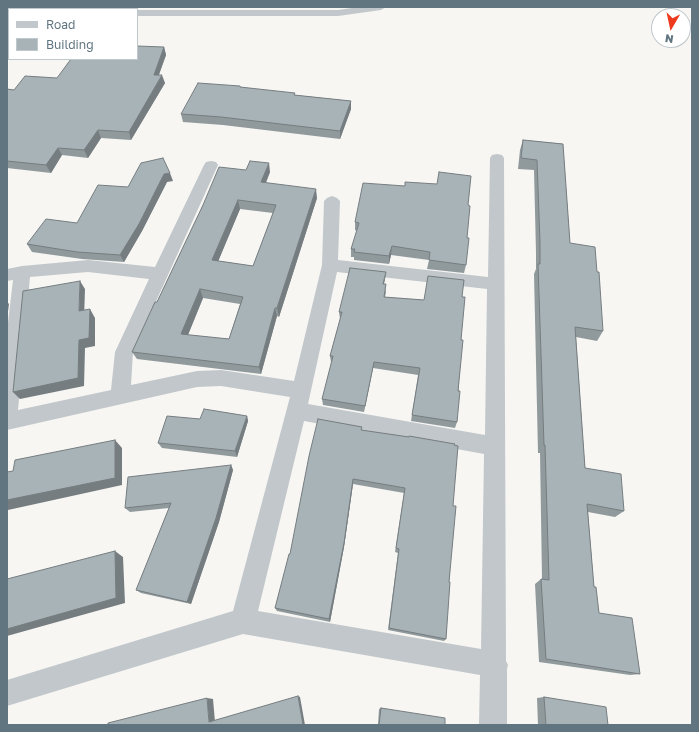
<!DOCTYPE html>
<style>
body{margin:0}
#map{position:relative;width:699px;height:732px;overflow:hidden;background:#f7f6f3;font-family:"Golos Text",sans-serif}
canvas{display:block}
.frame{position:absolute;inset:0;border:8px solid #607580;pointer-events:none}
.legend{position:absolute;left:8px;top:8px;width:130px;height:52px;box-sizing:border-box;background:#fff;border:1px solid #bfc8cc;margin:0;padding:5px 7px;list-style:none;font-size:12px;color:#607580}
.legend li{display:flex;align-items:center;gap:8px;height:20px}
.legend b{width:20px;border:1px solid #bfc8cc}
.north{position:absolute;left:651px;top:8px;width:40px;height:40px;box-sizing:border-box;background:#fff;border:1px solid #bfc8cc;border-radius:50%;rotate:189deg;font-size:11px;font-weight:700;line-height:16px;text-align:center;color:#607580}
.north::after{content:'';display:block;margin:auto;width:14px;height:18px;background:#ed3a1c;clip-path:polygon(50% 0,100% 100%,50% 72%,0 100%)}
</style>
<div id="map">
<canvas width="699" height="732"></canvas>
<div class="frame"></div>
<ul class="legend">
<li><b style="height:5px;background:#c1c7ca"></b>Road</li>
<li><b style="height:11px;background:#a8b3b7"></b>Building</li>
</ul>
<div class="north">N</div>
</div>
<script>
const g = document.querySelector('canvas').getContext('2d');
g.lineJoin = 'round';
function poly(rows) {
  const path = new Path2D();
  for (const r of rows) {
    path.moveTo(r[0], r[1]);
    for (let i = 2; i < r.length; i += 2) path.lineTo(r[i], r[i + 1]);
  }
  return path;
}
function fillPath(path, color) {
  g.fillStyle = color;
  g.fill(path, 'evenodd');
}
function trace(path, color, width, dash) {
  g.strokeStyle = color;
  g.lineWidth = width;
  g.lineCap = dash ? 'butt' : 'round';
  g.setLineDash(dash || []);
  g.stroke(path);
}
fillPath(poly([
 [359,7,386,7,381,10,338,16,137,16,137,10,338,10,359,7],
 [7,20,9,20,9,28,7,28,7,20],
 [497,154,502,155,504,158,506,661,508,665,507,669,507,725,479,725,480,675,243,634,7,706,7,680,233,611,290,397,221,386,197,387,7,430,7,331,13,280,7,281,7,269,22,266,88,260,155,267,204,165,206,162,211,161,216,162,218,165,133,352,131,385,197,371,221,370,294,381,322,265,324,201,327,198,332,196,337,198,340,201,338,260,488,277,490,158,492,155,497,154],
 [88,272,149,279,115,352,111,390,18,410,30,277,88,272],
 [337,272,487,289,485,435,308,404,337,272],
 [304,421,484,454,481,649,258,611,304,421]
]), '#c1c7ca');
fillPath(poly([
 [164,47,166,55,159,75,165,83,131,140,101,138,88,158,62,155,51,173,7,168,7,89,14,90,57,78],
 [240,86,241,87,295,95,351,101,351,109,340,139,223,125,183,122,181,114],
 [523,140,563,144,570,243,603,331,597,341,576,337,585,468,624,511,615,517,588,512,594,587,599,613,640,674,630,675,539,662,535,584,541,579,542,579,540,453,538,453,534,274,536,269,536,253,534,170,518,169,520,150],
 [270,172,266,183,317,198,279,317,277,316,261,374,137,359,132,352,157,302,203,205],
 [240,209,273,213,253,266,218,261],
 [203,298,240,304,229,339,188,335],
 [173,181,167,182,142,231,124,262,82,259,32,252,27,244,77,223,128,187],
 [468,205,466,265,464,273,427,269,429,260,391,255,389,264,354,260,354,257,351,257,351,249,357,231,355,230,355,222],
 [386,272,384,284,386,292,385,297,424,300,462,297,461,340,457,422,455,428,411,421,418,375,373,368,364,412,323,405,322,399,332,362,331,362,330,356,340,319,339,312],
 [247,416,248,421,237,457,162,448,158,443,200,419],
 [362,430,453,506,446,639,444,641,388,630,398,553,395,552,404,493,353,484,344,547,330,622,277,611,275,608,290,554],
 [231,465,233,470,219,522,191,604,141,593,136,590,169,508,130,512,125,508],
 [544,697,608,725,538,725,537,698],
 [381,708,445,725,378,725,379,709]
]), '#909a9d');
fillPath(poly([
 [164,47,166,55,156,82,154,75],
 [162,75,165,83,131,140,129,132],
 [351,101,351,109,340,139,340,131],
 [98,130,101,138,88,158,84,150],
 [58,148,62,155,51,173,46,165],
 [269,163,270,172,262,191,261,182],
 [170,173,173,181,167,182,142,231,124,262,120,255,164,174],
 [316,189,317,198,279,317,277,308],
 [238,200,240,209,215,269,212,260],
 [392,246,391,255,389,264,389,256],
 [386,272,385,279,382,291,383,284],
 [80,281,85,289,84,320,79,311],
 [200,289,203,298,185,342,181,334],
 [7,302,9,304,7,319],
 [275,308,277,316,261,374,259,367],
 [90,309,95,318,95,346,85,348,84,386,20,399,13,392,79,340],
 [374,362,373,368,364,412,365,406],
 [247,416,248,421,237,457,235,451],
 [115,440,122,448,122,485,8,510,8,519,7,518,7,500],
 [231,465,233,470,219,522,191,604,187,602],
 [353,479,353,484,344,547,330,622,329,619],
 [115,551,123,557,125,603,7,636,7,629],
 [298,696,300,697,305,725,303,725],
 [207,698,213,699,215,722,209,722]
]), '#767d80');
const building = poly([
 [137,46,164,47,154,75,162,75,129,132,98,130,84,150,58,148,46,165,7,161,7,89,14,90,25,76,57,78,71,59,137,59,137,46],
 [198,83,240,86,240,87,295,93,294,95,351,101,340,131,221,117,181,114,198,83],
 [523,140,563,144,570,243,595,247,597,272,599,272,603,331,575,327,585,468,621,474,624,511,587,504,594,587,596,587,599,613,632,618,640,674,546,659,541,579,549,580,545,445,544,445,538,264,540,264,540,243,537,160,521,158,523,140],
 [163,158,170,173,164,174,139,224,120,255,77,252,27,244,46,219,77,223,98,185,128,187,141,163,163,158],
 [250,161,269,163,261,182,316,189,277,308,275,308,259,367,132,352,155,302,157,302,203,205,219,167,246,170,250,161],
 [238,200,276,205,253,266,212,260,238,200],
 [200,289,243,297,229,339,181,334,200,289],
 [439,172,471,176,468,205,470,206,467,238,469,238,466,265,429,260,430,252,392,246,389,256,354,252,355,249,351,249,359,223,355,222,363,183,405,186,405,182,437,184,439,172],
 [350,268,386,272,383,284,386,284,384,297,424,300,428,276,464,280,462,297,465,297,461,340,463,340,458,391,460,391,457,422,412,415,420,368,374,362,365,406,322,399,333,356,330,356,342,312,339,312,350,268],
 [80,281,79,311,90,309,89,338,79,340,78,378,13,392,23,291,80,281],
 [204,409,247,416,235,451,158,443,167,416,200,419,204,409],
 [318,419,362,427,361,430,409,437,409,436,455,444,454,445,458,446,453,506,456,506,449,582,450,582,446,639,389,628,399,549,396,548,405,488,353,479,344,543,329,619,275,608,289,554,290,554,309,456,318,419],
 [115,440,115,478,7,500,7,472,13,471,15,460,115,440],
 [231,465,216,518,187,602,136,590,171,503,125,508,128,477,231,465],
 [115,551,116,598,7,629,7,579,115,551],
 [298,696,303,725,108,725,108,723,207,698,209,722,298,696],
 [544,697,606,707,608,725,546,725,544,697],
 [381,708,445,718,445,725,379,725,381,708]
]);
fillPath(building, '#a8b3b7');
trace(building, '#767d80', 1);
</script>
